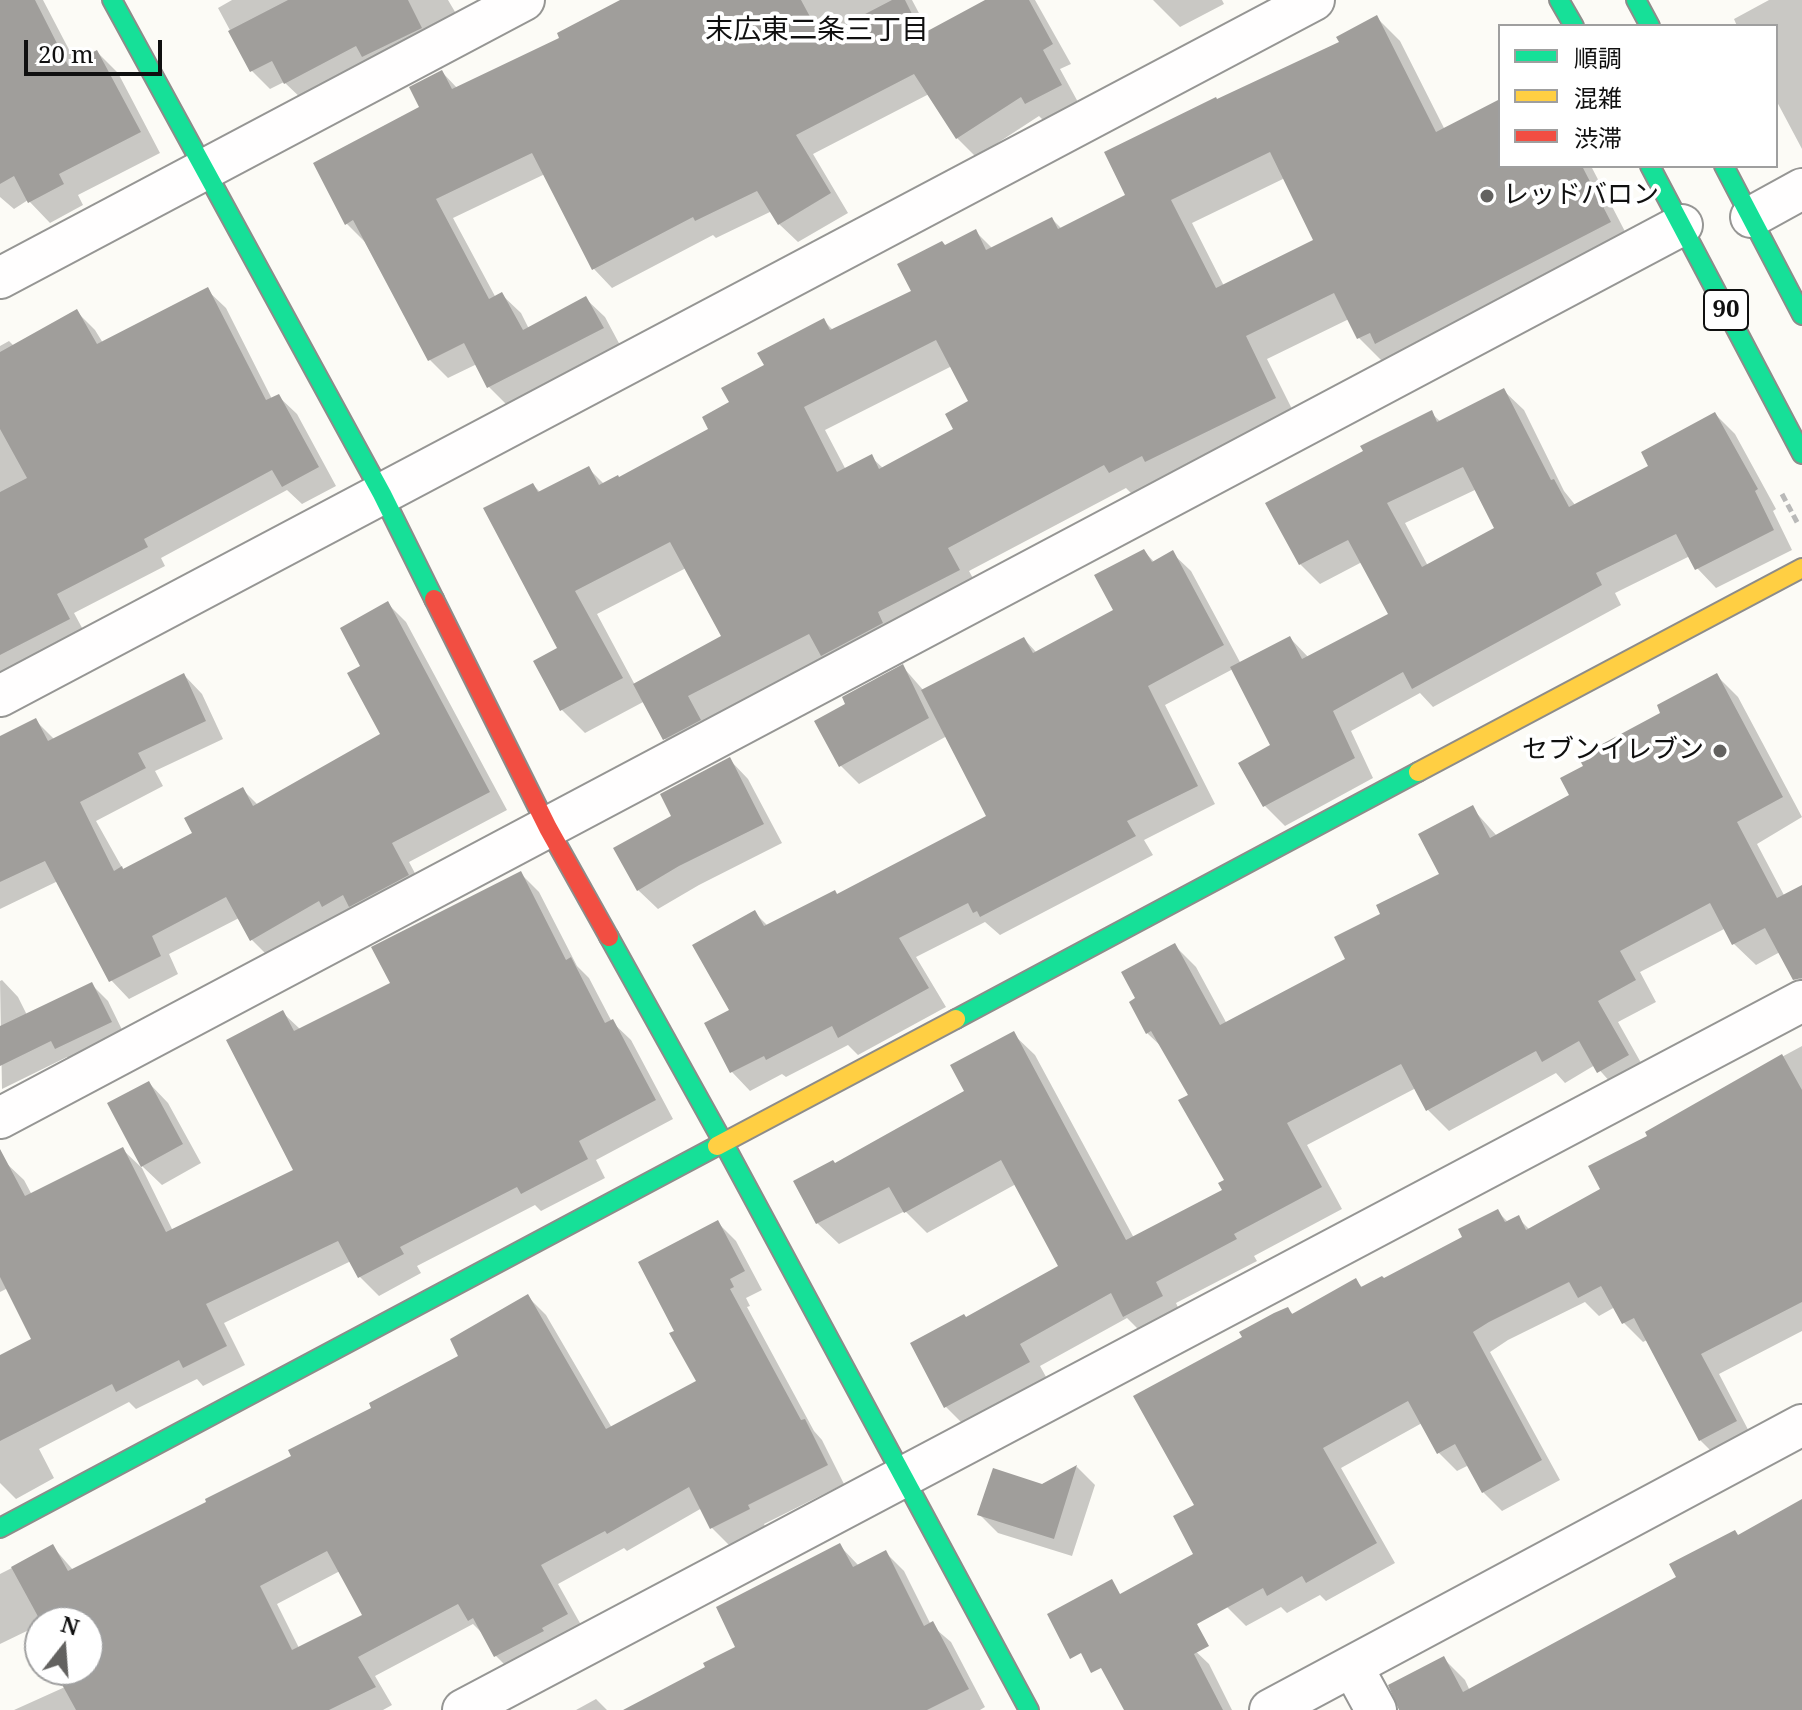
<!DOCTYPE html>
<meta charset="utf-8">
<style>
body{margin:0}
#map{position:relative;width:1802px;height:1710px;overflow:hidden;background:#fcfbf6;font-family:"Noto Serif","Noto Sans JP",serif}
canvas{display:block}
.legend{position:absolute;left:1498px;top:24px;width:280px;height:144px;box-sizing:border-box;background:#fff;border:2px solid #9f9f9f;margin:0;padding:10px 14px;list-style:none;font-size:24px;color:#101010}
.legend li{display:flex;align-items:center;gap:16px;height:40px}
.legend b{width:40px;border:2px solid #9f9f9f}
.north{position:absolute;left:24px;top:1606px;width:80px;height:80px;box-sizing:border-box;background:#fff;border:2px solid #9f9f9f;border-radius:50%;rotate:17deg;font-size:22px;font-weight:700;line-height:32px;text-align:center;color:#101010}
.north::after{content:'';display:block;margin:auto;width:28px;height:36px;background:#636260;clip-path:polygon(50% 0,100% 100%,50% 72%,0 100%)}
.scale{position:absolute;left:24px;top:40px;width:138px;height:36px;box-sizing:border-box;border:4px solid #101010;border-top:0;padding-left:10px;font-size:24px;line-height:28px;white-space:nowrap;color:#101010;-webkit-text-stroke:6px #fff;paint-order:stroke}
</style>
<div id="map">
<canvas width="1802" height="1710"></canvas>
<ul class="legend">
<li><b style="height:10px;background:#16e098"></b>順調</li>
<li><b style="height:10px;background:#ffcf43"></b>混雑</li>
<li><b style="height:10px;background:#f24e42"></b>渋滞</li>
</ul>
<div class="north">N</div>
<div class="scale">20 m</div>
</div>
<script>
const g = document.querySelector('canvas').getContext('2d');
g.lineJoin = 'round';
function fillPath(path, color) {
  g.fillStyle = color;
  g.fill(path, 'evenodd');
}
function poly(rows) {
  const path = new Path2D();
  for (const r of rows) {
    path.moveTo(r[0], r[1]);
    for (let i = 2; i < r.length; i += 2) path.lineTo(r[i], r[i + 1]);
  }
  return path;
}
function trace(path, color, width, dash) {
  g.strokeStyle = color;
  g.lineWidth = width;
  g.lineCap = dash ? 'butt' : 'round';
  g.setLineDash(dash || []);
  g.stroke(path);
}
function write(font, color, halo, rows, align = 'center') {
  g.font = font + ' "Noto Serif","Noto Sans JP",serif';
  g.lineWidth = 8;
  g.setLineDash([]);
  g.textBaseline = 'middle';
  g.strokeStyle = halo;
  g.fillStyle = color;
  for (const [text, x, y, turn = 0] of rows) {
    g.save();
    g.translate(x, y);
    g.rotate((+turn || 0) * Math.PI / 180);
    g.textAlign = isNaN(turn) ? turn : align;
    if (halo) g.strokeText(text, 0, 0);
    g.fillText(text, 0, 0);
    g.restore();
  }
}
fillPath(poly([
 [0,0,43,0,76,63,97,52,118,73,160,153,78,195,83,205,50,223,28,200,14,209,0,197],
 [232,0,448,0,464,27,304,101,284,82,270,89,252,71,218,8],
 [633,0,912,0,929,32,989,0,1035,0,1071,64,1060,69,1079,104,1045,122,1039,116,976,157,957,138,929,94,813,154,848,213,798,242,779,224,772,211,716,238,713,235,612,288,594,269,545,174,453,218,496,298,502,295,521,313,529,329,586,299,605,317,621,347,508,406,489,387,477,364,448,378,429,359,365,242,346,223,422,108,442,72,458,89,562,39],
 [1153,0,1222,0,1224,4,1180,27],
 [1769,0,1802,0,1802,149,1776,100,1776,26,1737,26,1734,19],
 [1377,18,1400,41,1445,130,1500,102,1500,166,1591,166,1632,245,1399,366,1391,357,1382,361,1359,338,1349,319,1267,359,1298,421,1133,495,1126,488,969,571,981,593,688,761,665,739,645,701,585,733,562,710,536,661,560,649,533,485,541,493,588,468,604,484,619,479,711,430,767,366,823,320,834,331,914,292,946,247,976,232,993,249,1052,219,1062,229,1128,196],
 [1285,178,1316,241,1224,286,1192,223],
 [952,366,971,402,956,430,884,469,871,457,846,470,825,430],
 [686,568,723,637,635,685,597,614],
 [207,290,226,308,272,399,278,396,297,414,336,486,302,504,287,490,161,558,165,566,74,613,87,637,0,681,0,346,9,341,14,346,77,312,95,330,103,343],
 [1504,391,1524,410,1564,491,1576,506,1651,467,1715,414,1735,434,1776,509,1773,511,1792,550,1716,588,1697,568,1690,556,1615,593,1621,605,1433,707,1420,693,1351,731,1373,778,1285,826,1265,806,1241,764,1273,746,1233,669,1165,705,1215,804,1144,840,1153,855,1000,935,985,922,916,957,946,1007,858,1055,848,1045,786,1077,782,1074,750,1091,732,1072,732,1011,755,913,768,926,838,896,989,817,947,736,859,784,841,766,848,705,903,667,924,691,1024,639,1037,653,1116,611,1144,551,1155,563,1172,553,1191,571,1241,664,1290,638,1309,658,1391,614,1362,562,1320,584,1300,564,1365,452,1431,413,1441,422],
 [1477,489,1496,529,1428,566,1405,523],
 [388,604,406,622,507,810,409,862,426,894,270,958,252,940,239,918,169,954,178,974,129,999,111,980,58,881,0,909,0,741,37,722,55,740,184,675,202,694,223,739,155,771,163,786,96,821,124,871,194,834,242,789,258,805,383,735,363,666],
 [1717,676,1738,697,1802,817,1757,844,1785,897,1802,887,1802,981,1789,968,1780,952,1756,965,1734,944,1726,928,1640,972,1656,1002,1618,1022,1649,1077,1620,1093,1595,1065,1565,1083,1556,1073,1449,1131,1428,1110,1416,1088,1307,1145,1342,1209,1254,1256,1257,1261,1176,1303,1183,1318,1146,1337,1127,1318,1040,1366,1050,1384,967,1428,946,1407,966,1319,1061,1267,1016,1184,927,1233,905,1211,839,1244,817,1223,836,1165,967,1092,1013,1034,1035,1055,1134,1238,1225,1190,1227,1181,1191,1096,1165,1050,1147,1033,1138,999,1174,945,1196,967,1227,1024,1348,960,1383,915,1442,875,1472,808,1497,836,1572,795,1585,767],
 [729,759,748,779,782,843,699,885,658,909,638,890,674,817],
 [520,873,539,892,577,966,589,978,612,1022,631,1040,673,1119,596,1160,605,1178,541,1211,535,1205,417,1266,421,1273,379,1296,360,1277,351,1261,224,1323,245,1365,203,1386,197,1379,136,1409,129,1402,39,1449,54,1478,16,1499,0,1483,0,1357,34,1340,8,1288,0,1292,0,1164,5,1162,24,1180,32,1195,123,1150,142,1168,173,1231,296,1171,283,1013,301,1030,392,984],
 [2,980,18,997,27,1015,91,984,108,1001,126,1038,73,1064,67,1057,2,1089,0,981],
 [1802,1046,1802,1331,1719,1374,1754,1441,1719,1459,1700,1440,1647,1340,1643,1342,1624,1323,1615,1307,1599,1316,1585,1302,1508,1340,1490,1352,1560,1480,1502,1511,1483,1492,1469,1465,1457,1471,1438,1452,1422,1423,1341,1468,1395,1563,1326,1601,1320,1595,1287,1613,1281,1607,1246,1626,1227,1607,1197,1506,1245,1338,1287,1309,1294,1315,1356,1281,1363,1288,1384,1280,1465,1237,1497,1211,1509,1223,1518,1218,1530,1230,1603,1190,1649,1136,1719,1091],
 [149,1083,168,1103,201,1163,162,1185,142,1166],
 [718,1223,736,1241,762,1290,746,1298,750,1306,747,1307,814,1431,822,1440,844,1484,764,1524,766,1528,730,1546,712,1528,702,1508,627,1551,624,1548,558,1584,585,1632,514,1674,496,1656,484,1635,473,1624,375,1676,392,1705,383,1710,14,1710,65,1687,56,1670,88,1670,88,1622,40,1622,40,1641,33,1628,0,1644,0,1574,53,1547,74,1571,294,1457,461,1356,528,1297,546,1315,612,1428,698,1382,677,1332],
 [340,1571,365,1616,299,1648,277,1604],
 [1077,1467,1095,1485,1072,1556,998,1533,980,1515],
 [1802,1502,1802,1710,1401,1710,1444,1659,1465,1680,1470,1691,1678,1578,1739,1536],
 [840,1546,859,1566,885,1552,904,1571,931,1625,951,1642,985,1707,980,1710,627,1710,707,1668,738,1647],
 [1187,1643,1209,1664,1232,1710,1126,1710],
 [596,1699,607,1710,576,1710]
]), '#0003');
fillPath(poly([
 [0,0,35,0,68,65,97,50,141,132,59,174,64,184,28,203,14,176,0,184],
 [288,0,408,0,422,28,362,57,356,46,284,84,272,61,250,72,228,31],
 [620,0,801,0,821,37,892,0,905,0,922,34,985,0,1029,0,1053,44,1043,50,1062,85,1025,104,1021,97,956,139,914,74,796,135,831,193,778,225,757,191,695,221,693,217,592,270,532,153,436,199,489,299,502,292,523,330,586,296,604,328,487,388,464,343,428,361,353,220,345,225,313,163,419,107,409,87,442,70,452,89,559,38,557,33],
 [1377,15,1436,132,1500,99,1500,166,1582,166,1611,222,1375,344,1370,333,1357,339,1334,293,1246,336,1276,398,1145,462,1142,456,1109,473,1104,465,948,548,960,570,878,612,883,623,821,656,809,634,688,696,701,720,663,740,633,684,721,636,670,542,575,591,623,678,560,711,533,661,557,648,483,508,533,483,538,492,589,466,599,485,618,475,619,477,708,429,702,417,729,402,721,388,764,365,757,353,824,318,830,330,911,291,897,264,942,241,945,245,976,229,986,250,1052,217,1058,229,1125,195,1104,152,1216,97,1217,99,1339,42,1336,37],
 [1270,152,1313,240,1216,288,1171,200],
 [936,340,968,401,945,414,953,429,879,469,872,454,837,472,804,407],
 [208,287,266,400,279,394,319,467,282,487,272,470,144,539,148,547,57,594,70,619,0,655,0,492,27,478,0,429,0,352,77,309,97,344],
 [1504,388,1551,480,1554,479,1569,507,1648,466,1641,452,1715,412,1758,489,1755,491,1774,530,1695,570,1676,534,1596,573,1602,585,1412,689,1403,672,1333,711,1355,758,1263,807,1238,763,1270,745,1230,667,1290,636,1302,659,1388,614,1348,540,1299,565,1265,503,1363,451,1360,446,1432,410,1437,422],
 [1463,467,1494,528,1422,567,1387,503],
 [1144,549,1152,562,1173,550,1224,645,1148,686,1198,786,1127,821,1136,836,980,917,977,911,973,913,968,903,899,938,929,988,838,1038,832,1026,766,1060,764,1056,730,1073,704,1023,729,1010,692,945,755,910,764,926,835,890,837,894,986,816,921,690,1024,637,1033,653,1113,610,1094,575],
 [388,601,490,792,392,843,409,875,349,907,343,895,322,907,319,901,250,941,226,897,152,936,161,956,109,982,45,861,0,882,0,736,36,718,48,741,184,673,206,721,138,753,146,768,80,802,114,871,122,866,123,869,192,833,184,818,243,787,253,806,380,734,347,673,360,666,340,628],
 [903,664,929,718,839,767,814,721,845,704,842,697],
 [1717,673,1783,797,1737,822,1777,898,1802,885,1802,978,1793,980,1765,928,1732,945,1710,903,1620,951,1636,980,1598,1001,1629,1055,1597,1073,1579,1041,1542,1062,1536,1051,1426,1111,1401,1064,1287,1123,1322,1187,1234,1234,1237,1239,1156,1282,1163,1296,1123,1317,1111,1293,1020,1344,1030,1362,944,1408,910,1343,964,1314,966,1317,1058,1266,1001,1160,904,1213,889,1187,816,1224,793,1181,833,1160,835,1163,964,1091,950,1065,1014,1031,1126,1240,1222,1190,1218,1183,1224,1180,1178,1100,1188,1095,1151,1031,1146,1034,1129,1002,1135,998,1121,972,1175,943,1220,1025,1345,959,1334,937,1380,914,1376,905,1439,874,1418,834,1473,805,1490,838,1569,795,1560,778,1583,766,1578,757,1660,713,1657,705],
 [730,757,764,824,679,866,637,891,613,848,671,816,660,794],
 [521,871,566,960,571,957,605,1023,613,1019,656,1100,579,1141,588,1159,521,1194,517,1187,400,1247,404,1254,358,1278,338,1241,206,1304,227,1346,183,1368,179,1360,116,1392,112,1384,0,1441,0,1355,31,1339,0,1277,0,1149,25,1196,123,1147,166,1232,293,1170,226,1040,283,1010,294,1031,390,983,371,947],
 [92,982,112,1022,55,1049,51,1041,0,1066,0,1026],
 [1782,1054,1802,1090,1802,1302,1701,1354,1737,1421,1699,1441,1634,1318,1622,1324,1601,1286,1578,1298,1569,1282,1489,1322,1473,1332,1542,1460,1482,1493,1455,1444,1437,1454,1408,1401,1323,1448,1377,1543,1306,1583,1302,1576,1267,1596,1263,1588,1197,1624,1209,1646,1194,1654,1223,1710,1124,1710,1101,1668,1091,1673,1081,1653,1070,1659,1047,1614,1112,1579,1120,1594,1193,1554,1173,1516,1194,1505,1133,1396,1242,1337,1239,1332,1274,1313,1288,1307,1292,1314,1356,1278,1361,1287,1382,1276,1384,1278,1462,1237,1458,1229,1498,1209,1505,1222,1519,1215,1526,1230,1600,1189,1588,1166,1647,1136,1645,1132],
 [149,1081,183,1144,141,1167,107,1103],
 [718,1220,745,1271,730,1279,734,1287,730,1289,801,1420,805,1419,828,1465,748,1505,750,1509,710,1529,689,1487,607,1534,605,1531,541,1565,568,1614,542,1628,544,1631,494,1657,473,1618,468,1621,458,1604,358,1657,376,1687,329,1710,76,1710,54,1670,88,1670,88,1622,41,1622,11,1567,53,1544,68,1571,206,1502,205,1499,291,1456,288,1450,371,1408,369,1403,458,1356,450,1339,528,1294,606,1429,696,1381,669,1333,674,1331,638,1262],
 [327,1551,362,1615,292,1650,260,1586],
 [1077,1465,1054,1539,977,1515,993,1468,1042,1484],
 [1802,1499,1802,1710,1399,1710,1388,1685,1444,1656,1463,1692,1676,1577,1669,1564,1735,1530,1738,1535],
 [840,1543,853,1567,886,1550,924,1626,933,1621,969,1689,927,1710,623,1710,705,1667,703,1663,735,1647,716,1607]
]), '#a09e9b');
const street = poly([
 [1751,217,1802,189],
 [0,278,524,0],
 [0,696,1314,0],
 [0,1118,1682,225],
 [1352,1666,1376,1710],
 [463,1710,1802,1001],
 [1270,1710,1802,1425]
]);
const fast = poly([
 [112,0,382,494,434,599],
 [1559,0,1574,26],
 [1636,0,1650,26],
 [1650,166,1802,454],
 [1724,166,1802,315],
 [609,937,723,1142,1029,1710],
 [956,1019,1418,772],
 [0,1528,717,1146]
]);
const slow = poly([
 [1418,772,1802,568],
 [717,1146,956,1019]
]);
const jam = poly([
 [434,599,548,828,609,937]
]);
trace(street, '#969694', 44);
trace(fast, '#8d8c8a', 22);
trace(slow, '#8d8c8a', 22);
trace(jam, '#8d8c8a', 22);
trace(poly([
 [1782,494,1798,524]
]), '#b9b9b8', 5, [8, 4]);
trace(street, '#fffefe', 40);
trace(fast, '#16e098', 18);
trace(slow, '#ffcf43', 18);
trace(jam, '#f24e42', 18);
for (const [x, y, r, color] of [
 [1487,196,8,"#636260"],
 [1720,751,8,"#636260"]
]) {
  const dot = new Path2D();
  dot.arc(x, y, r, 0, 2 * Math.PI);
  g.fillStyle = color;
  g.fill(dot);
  trace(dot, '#fff', 3);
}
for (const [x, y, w] of [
 [1726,310,44]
]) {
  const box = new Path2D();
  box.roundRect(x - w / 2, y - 20, w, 40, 6);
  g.fillStyle = '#fff';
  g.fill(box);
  trace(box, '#101010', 2);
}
write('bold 24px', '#101010', null, [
 ["90",1726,310]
]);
write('26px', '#101010', '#fff', [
 ["レッドバロン",1503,196],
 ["セブンイレブン",1704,751,"right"]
], 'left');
write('28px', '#101010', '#fff', [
 ["末広東二条三丁目",817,31]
]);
</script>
